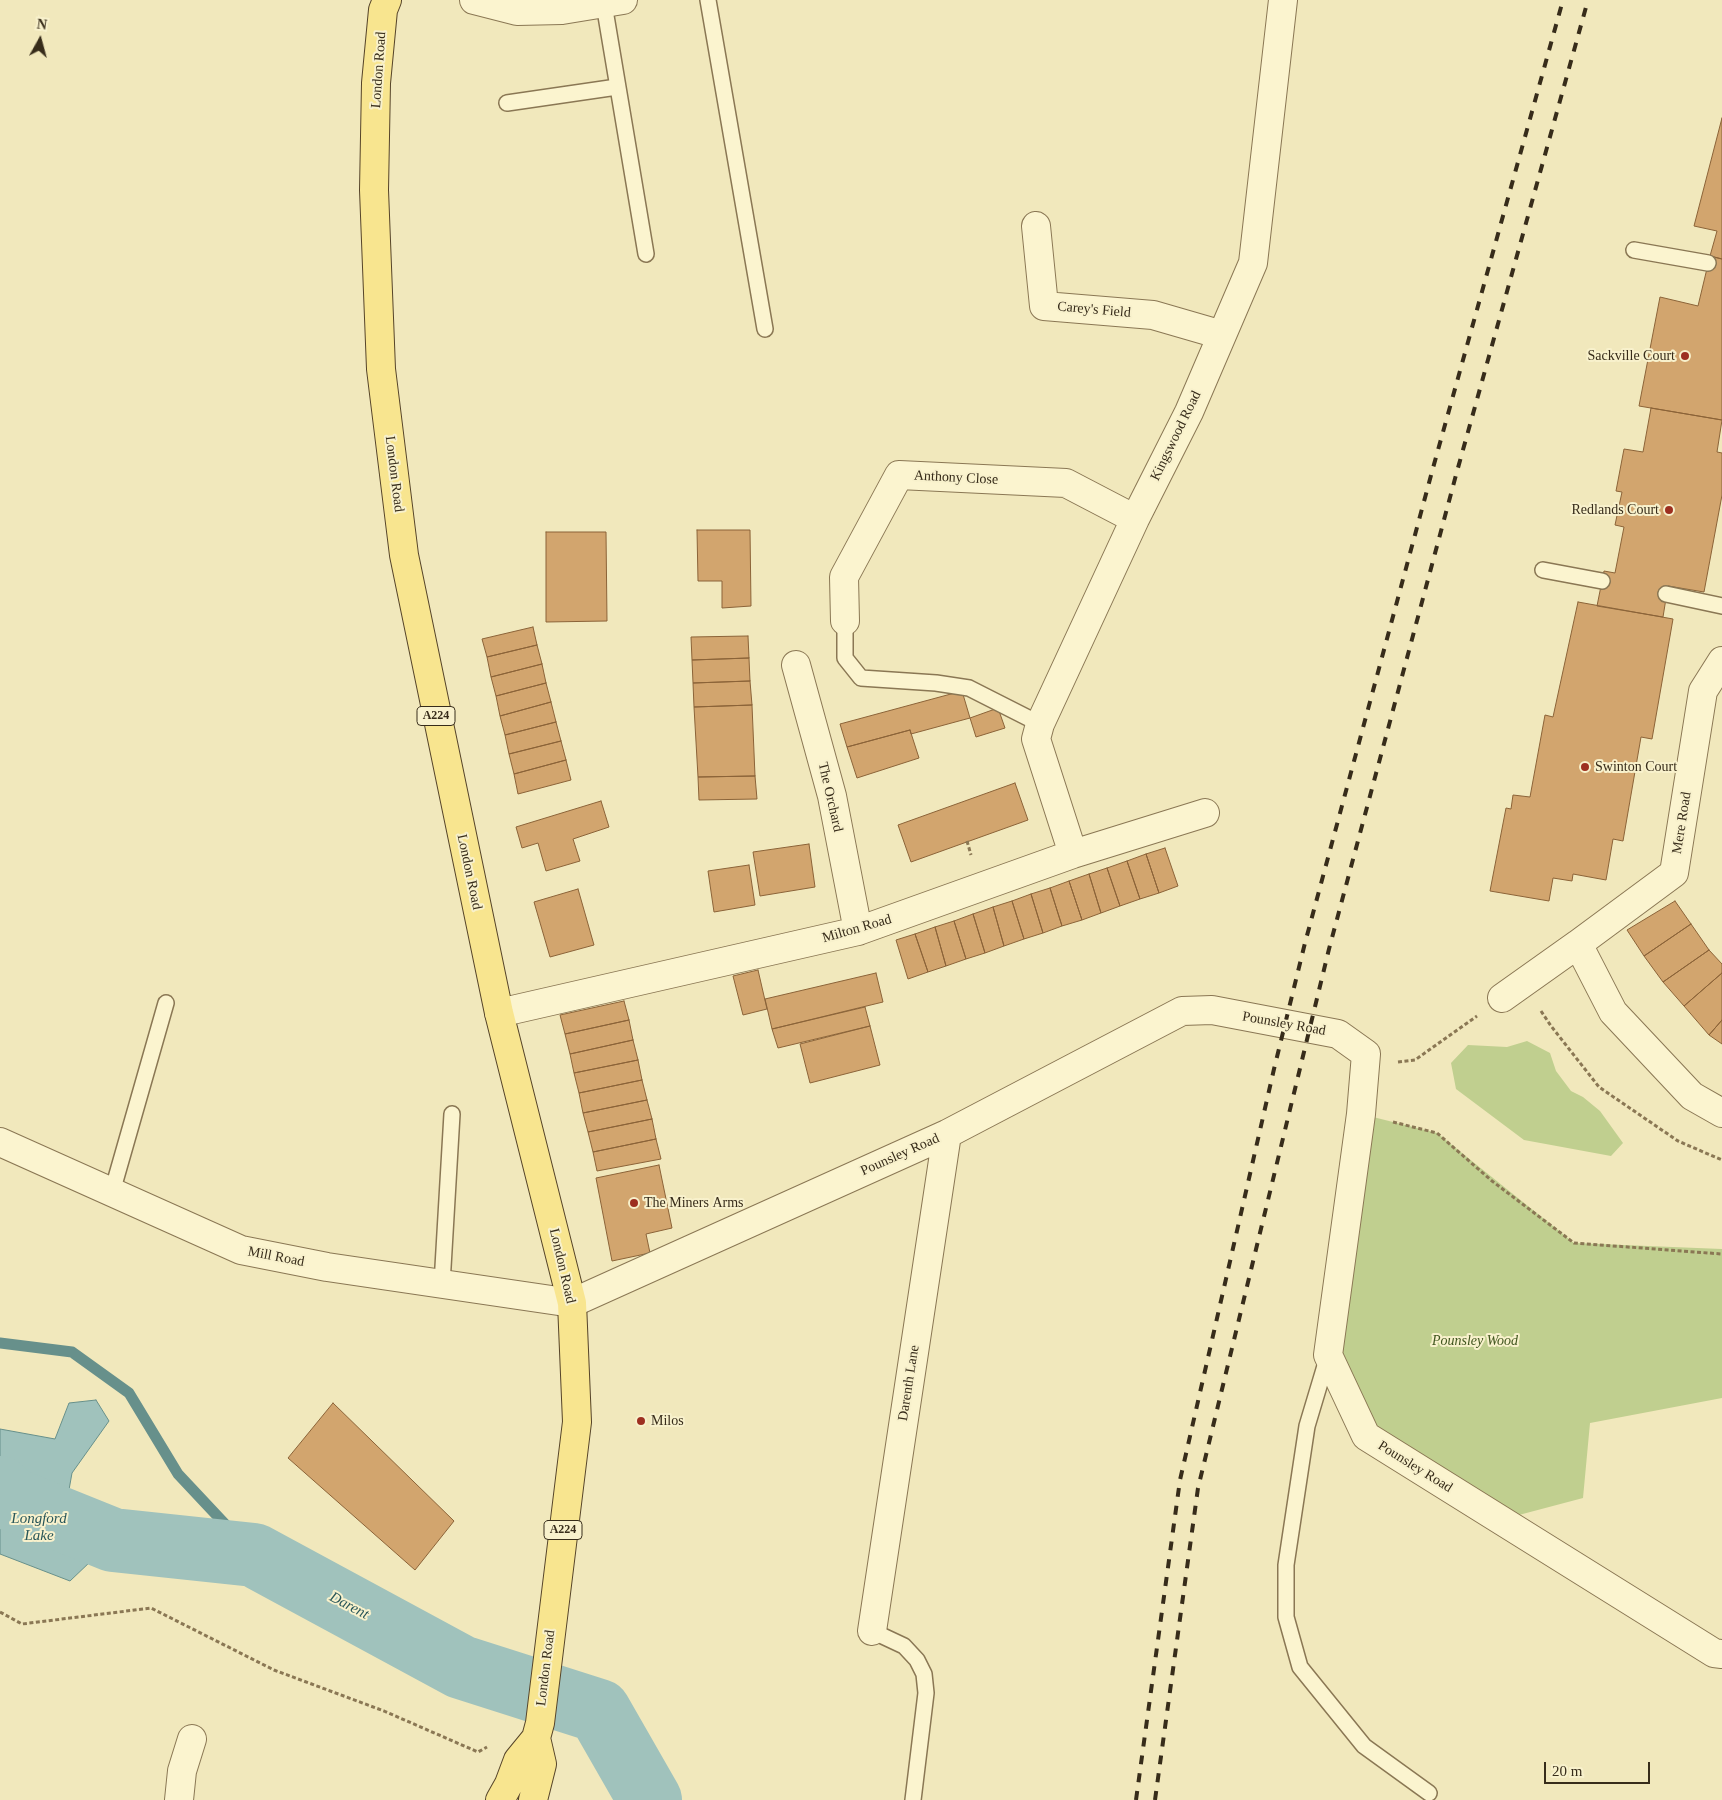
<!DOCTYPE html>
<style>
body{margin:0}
#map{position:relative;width:1722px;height:1800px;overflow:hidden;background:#f1e8bc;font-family:Georgia,serif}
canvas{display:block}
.north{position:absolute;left:15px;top:15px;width:50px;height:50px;-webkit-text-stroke:4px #f8f1cc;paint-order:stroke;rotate:7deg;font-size:14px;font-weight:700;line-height:20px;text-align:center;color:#372c1a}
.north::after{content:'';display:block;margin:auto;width:18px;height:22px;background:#372c1a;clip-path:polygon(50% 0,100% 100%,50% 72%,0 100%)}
.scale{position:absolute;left:1544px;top:1762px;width:106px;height:22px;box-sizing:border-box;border:2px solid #372c1a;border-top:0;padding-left:6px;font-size:15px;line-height:18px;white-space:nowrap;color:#372c1a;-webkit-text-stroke:4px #f8f1cc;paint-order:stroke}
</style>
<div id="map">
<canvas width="1722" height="1800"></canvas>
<div class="north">N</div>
<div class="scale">20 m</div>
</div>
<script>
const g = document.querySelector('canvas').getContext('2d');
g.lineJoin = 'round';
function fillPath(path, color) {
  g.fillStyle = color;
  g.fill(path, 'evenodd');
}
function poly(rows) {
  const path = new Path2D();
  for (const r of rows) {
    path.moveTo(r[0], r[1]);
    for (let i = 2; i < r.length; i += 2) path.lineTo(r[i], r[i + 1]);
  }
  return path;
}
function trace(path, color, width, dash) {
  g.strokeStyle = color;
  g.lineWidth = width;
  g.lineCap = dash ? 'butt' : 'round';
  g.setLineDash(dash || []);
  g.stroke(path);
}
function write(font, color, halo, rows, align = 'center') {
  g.font = font + ' Georgia,serif';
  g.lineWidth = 4;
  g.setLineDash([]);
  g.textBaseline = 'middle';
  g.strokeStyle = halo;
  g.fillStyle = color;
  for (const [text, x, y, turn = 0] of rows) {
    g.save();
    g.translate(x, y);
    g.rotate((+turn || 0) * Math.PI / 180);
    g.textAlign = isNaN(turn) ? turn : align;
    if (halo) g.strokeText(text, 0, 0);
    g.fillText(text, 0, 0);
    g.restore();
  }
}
fillPath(poly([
 [1527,1041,1550,1053,1556,1071,1571,1091,1583,1097,1600,1111,1623,1143,1611,1156,1524,1140,1456,1089,1451,1063,1468,1045,1507,1047],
 [1361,1114,1437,1133,1574,1243,1722,1249,1722,1398,1590,1423,1583,1498,1500,1520,1366,1436,1328,1355]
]), '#c0cf8f');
const water = poly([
 [96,1400,109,1421,72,1473,67,1501,113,1540,70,1581,0,1554,0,1429,55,1439,69,1403,96,1400]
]);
fillPath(water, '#a0c2bc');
trace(water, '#67908b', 1);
trace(poly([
 [0,1343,72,1352,129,1393,178,1474,254,1555]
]), '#67908b', 11);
trace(poly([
 [0,1488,11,1499,113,1540,254,1555,461,1667,599,1711,650,1800]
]), '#a0c2bc', 64);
const building = poly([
 [1722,118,1722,259,1710,256,1717,231,1694,226,1722,118],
 [1710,256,1722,259,1722,420,1639,406,1660,297,1698,306,1710,256],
 [1651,408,1722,420,1717,452,1722,453,1722,495,1704,592,1668,586,1663,617,1597,606,1604,571,1615,573,1624,527,1615,525,1622,492,1616,491,1624,449,1643,452,1651,408],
 [697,530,750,530,751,606,722,608,722,581,698,581,697,530],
 [546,532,606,532,607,621,546,622,546,532],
 [1578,602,1673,619,1652,739,1641,737,1623,841,1613,839,1606,880,1573,874,1572,881,1553,878,1549,901,1490,891,1506,808,1511,809,1513,795,1530,797,1545,715,1553,717,1578,602],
 [533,627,537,645,487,657,482,639,533,627],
 [748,636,749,658,692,660,691,637,748,636],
 [537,645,542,664,491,677,487,657,537,645],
 [749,658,750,681,693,683,692,660,749,658],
 [542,664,546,683,496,696,491,677,542,664],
 [750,681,752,705,694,707,693,683,750,681],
 [546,683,551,702,500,716,496,696,546,683],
 [962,691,970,718,911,734,910,730,847,747,840,724,962,691],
 [551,702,556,722,505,735,500,716,551,702],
 [752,705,755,776,698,777,694,707,752,705],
 [998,708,1005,728,976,737,970,718,998,708],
 [556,722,561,741,509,754,505,735,556,722],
 [910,730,919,758,857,778,847,747,910,730],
 [561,741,566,760,514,774,509,754,561,741],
 [566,760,571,780,518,794,514,774,566,760],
 [755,776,757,799,699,800,698,777,755,776],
 [1015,783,1028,820,911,862,898,825,1015,783],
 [601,801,609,827,573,839,580,861,546,871,538,843,522,848,516,827,601,801],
 [809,844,815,887,760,896,753,852,809,844],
 [1165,848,1178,886,1159,893,1146,854,1165,848],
 [1146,854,1159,893,1140,899,1127,861,1146,854],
 [1127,861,1140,899,1120,906,1107,868,1127,861],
 [749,865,755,905,714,912,708,871,749,865],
 [1107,868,1120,906,1101,913,1089,874,1107,868],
 [1089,874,1101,913,1082,920,1069,881,1089,874],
 [1069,881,1082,920,1062,926,1050,888,1069,881],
 [1050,888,1062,926,1043,933,1031,894,1050,888],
 [578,889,594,945,550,957,534,902,578,889],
 [1031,894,1043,933,1024,939,1012,901,1031,894],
 [1012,901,1024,939,1004,946,993,907,1012,901],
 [1675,901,1691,924,1644,956,1627,930,1675,901],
 [993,907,1004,946,985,953,973,914,993,907],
 [973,914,985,953,966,959,954,921,973,914],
 [954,921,966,959,946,966,935,927,954,921],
 [1691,924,1709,950,1663,982,1644,956,1691,924],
 [935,927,946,966,928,972,915,934,935,927],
 [915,934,928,972,908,979,896,940,915,934],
 [1709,950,1722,964,1722,973,1684,1006,1663,982,1709,950],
 [758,970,767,1009,743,1015,733,976,758,970],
 [876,973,883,1002,772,1029,765,999,876,973],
 [1722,973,1722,1020,1709,1035,1684,1006,1722,973],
 [624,1001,629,1020,565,1034,560,1015,624,1001],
 [865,1007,870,1026,778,1048,772,1029,865,1007],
 [629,1020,633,1040,570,1054,565,1034,629,1020],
 [1722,1020,1722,1044,1709,1035,1722,1020],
 [870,1026,880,1065,810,1083,800,1044,870,1026],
 [633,1040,638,1060,574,1073,570,1054,633,1040],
 [638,1060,642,1080,579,1093,574,1073,638,1060],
 [642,1080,647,1100,583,1113,579,1093,642,1080],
 [647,1100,652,1119,588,1132,583,1113,647,1100],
 [652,1119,656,1139,593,1152,588,1132,652,1119],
 [656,1139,661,1159,597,1171,593,1152,656,1139],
 [659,1165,672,1228,646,1234,650,1253,612,1261,596,1178,659,1165],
 [333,1403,454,1521,415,1570,288,1458,333,1403]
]);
fillPath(building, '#d2a56e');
trace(building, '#8b6338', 1);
const service = poly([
 [708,0,765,329],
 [604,4,646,254],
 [507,103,617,87],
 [1634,250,1708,263],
 [1543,570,1602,581],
 [1666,594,1722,606],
 [845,621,845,658,861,678,936,683,969,688,1040,724],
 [112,1192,166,1003],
 [442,1284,452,1114],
 [1328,1356,1307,1426,1286,1565,1286,1617,1300,1667,1364,1746,1429,1793],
 [872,1631,904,1646,917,1660,924,1674,926,1693,913,1800]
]);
const minor = poly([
 [474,0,517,11,562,10,623,0],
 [1036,226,1044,306,1153,315,1222,335],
 [845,621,844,577,899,475,1066,483,1135,519],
 [1722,661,1703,691,1674,873,1578,944,1613,1012,1692,1096,1722,1113],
 [796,665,832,796,858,931],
 [1073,854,1036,739,1040,724,1135,519,1189,412,1253,263,1283,0],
 [1502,998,1578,944],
 [499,1013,858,931,1073,854,1205,813],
 [0,1142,241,1250,327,1267,572,1303,947,1134,1182,1011,1212,1010,1338,1034,1366,1054,1361,1114,1328,1355,1366,1436,1714,1653,1722,1654],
 [872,1631,947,1134],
 [179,1800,182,1771,192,1739]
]);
const primary = poly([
 [387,0,383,10,376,83,374,190,381,369,404,555,499,1013,572,1303,577,1422,540,1723,536,1738,542,1764,533,1800],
 [500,1800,509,1784,518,1760,536,1738]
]);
trace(service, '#8a7754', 18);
trace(minor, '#8a7754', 30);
trace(primary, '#564429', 30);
trace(poly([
 [967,841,971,855],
 [1541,1011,1551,1026,1599,1087,1678,1141,1722,1160],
 [1398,1062,1415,1060,1477,1016],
 [1393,1122,1437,1133,1492,1181,1574,1243,1722,1254],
 [0,1612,22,1624,151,1608,274,1670,384,1711,478,1752,487,1747]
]), '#8a7754', 3, [4, 2.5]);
trace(service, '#fbf4cf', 15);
trace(minor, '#fbf4cf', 28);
trace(primary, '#f8e58f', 28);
trace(poly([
 [1136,1800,1180,1480,1274,1069,1305,943,1433,468,1563,0],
 [1155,1800,1198,1488,1329,949,1456,475,1588,0]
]), '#372c1a', 4, [9, 9]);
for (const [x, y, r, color] of [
 [1685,356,5,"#9d2f20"],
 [1669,510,5,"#9d2f20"],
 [1585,767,5,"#9d2f20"],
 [634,1203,5,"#9d2f20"],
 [641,1421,5,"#9d2f20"]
]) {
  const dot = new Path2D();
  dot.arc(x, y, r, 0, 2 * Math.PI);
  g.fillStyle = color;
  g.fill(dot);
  trace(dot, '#f8f1cc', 2);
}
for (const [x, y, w] of [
 [436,716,38],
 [563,1530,38]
]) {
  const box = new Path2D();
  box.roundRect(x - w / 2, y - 9.5, w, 19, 4);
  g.fillStyle = '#f8f1cc';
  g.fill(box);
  trace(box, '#372c1a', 1);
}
write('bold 12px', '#372c1a', null, [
 ["A224",436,716],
 ["A224",563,1530]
]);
write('14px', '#372c1a', '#f8f1cc', [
 ["London Road",379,70,-86],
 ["Carey's Field",1094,310,5],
 ["Kingswood Road",1176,436,-64],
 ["London Road",394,474,83],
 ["Anthony Close",956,478,3],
 ["The Orchard",830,797,77],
 ["Mere Road",1682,823,-81],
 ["London Road",469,872,78],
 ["Milton Road",857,929,-16],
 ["Pounsley Road",1284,1024,10],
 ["Pounsley Road",900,1155,-24],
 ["Mill Road",276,1257,11],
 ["London Road",562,1266,77],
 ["Darenth Lane",909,1383,-81],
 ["Pounsley Road",1415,1467,32],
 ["London Road",546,1668,-83]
]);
write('14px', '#372c1a', '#f8f1cc', [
 ["Sackville Court",1675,356,"right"],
 ["Redlands Court",1659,510,"right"],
 ["Swinton Court",1595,767],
 ["The Miners Arms",644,1203],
 ["Milos",651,1421]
], 'left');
write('italic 14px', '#41561f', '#f8f1cc', [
 ["Pounsley Wood",1475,1341]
]);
write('italic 15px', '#285659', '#f8f1cc', [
 ["Longford",39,1519],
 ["Lake",39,1536],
 ["Darent",349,1606,28]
]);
</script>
